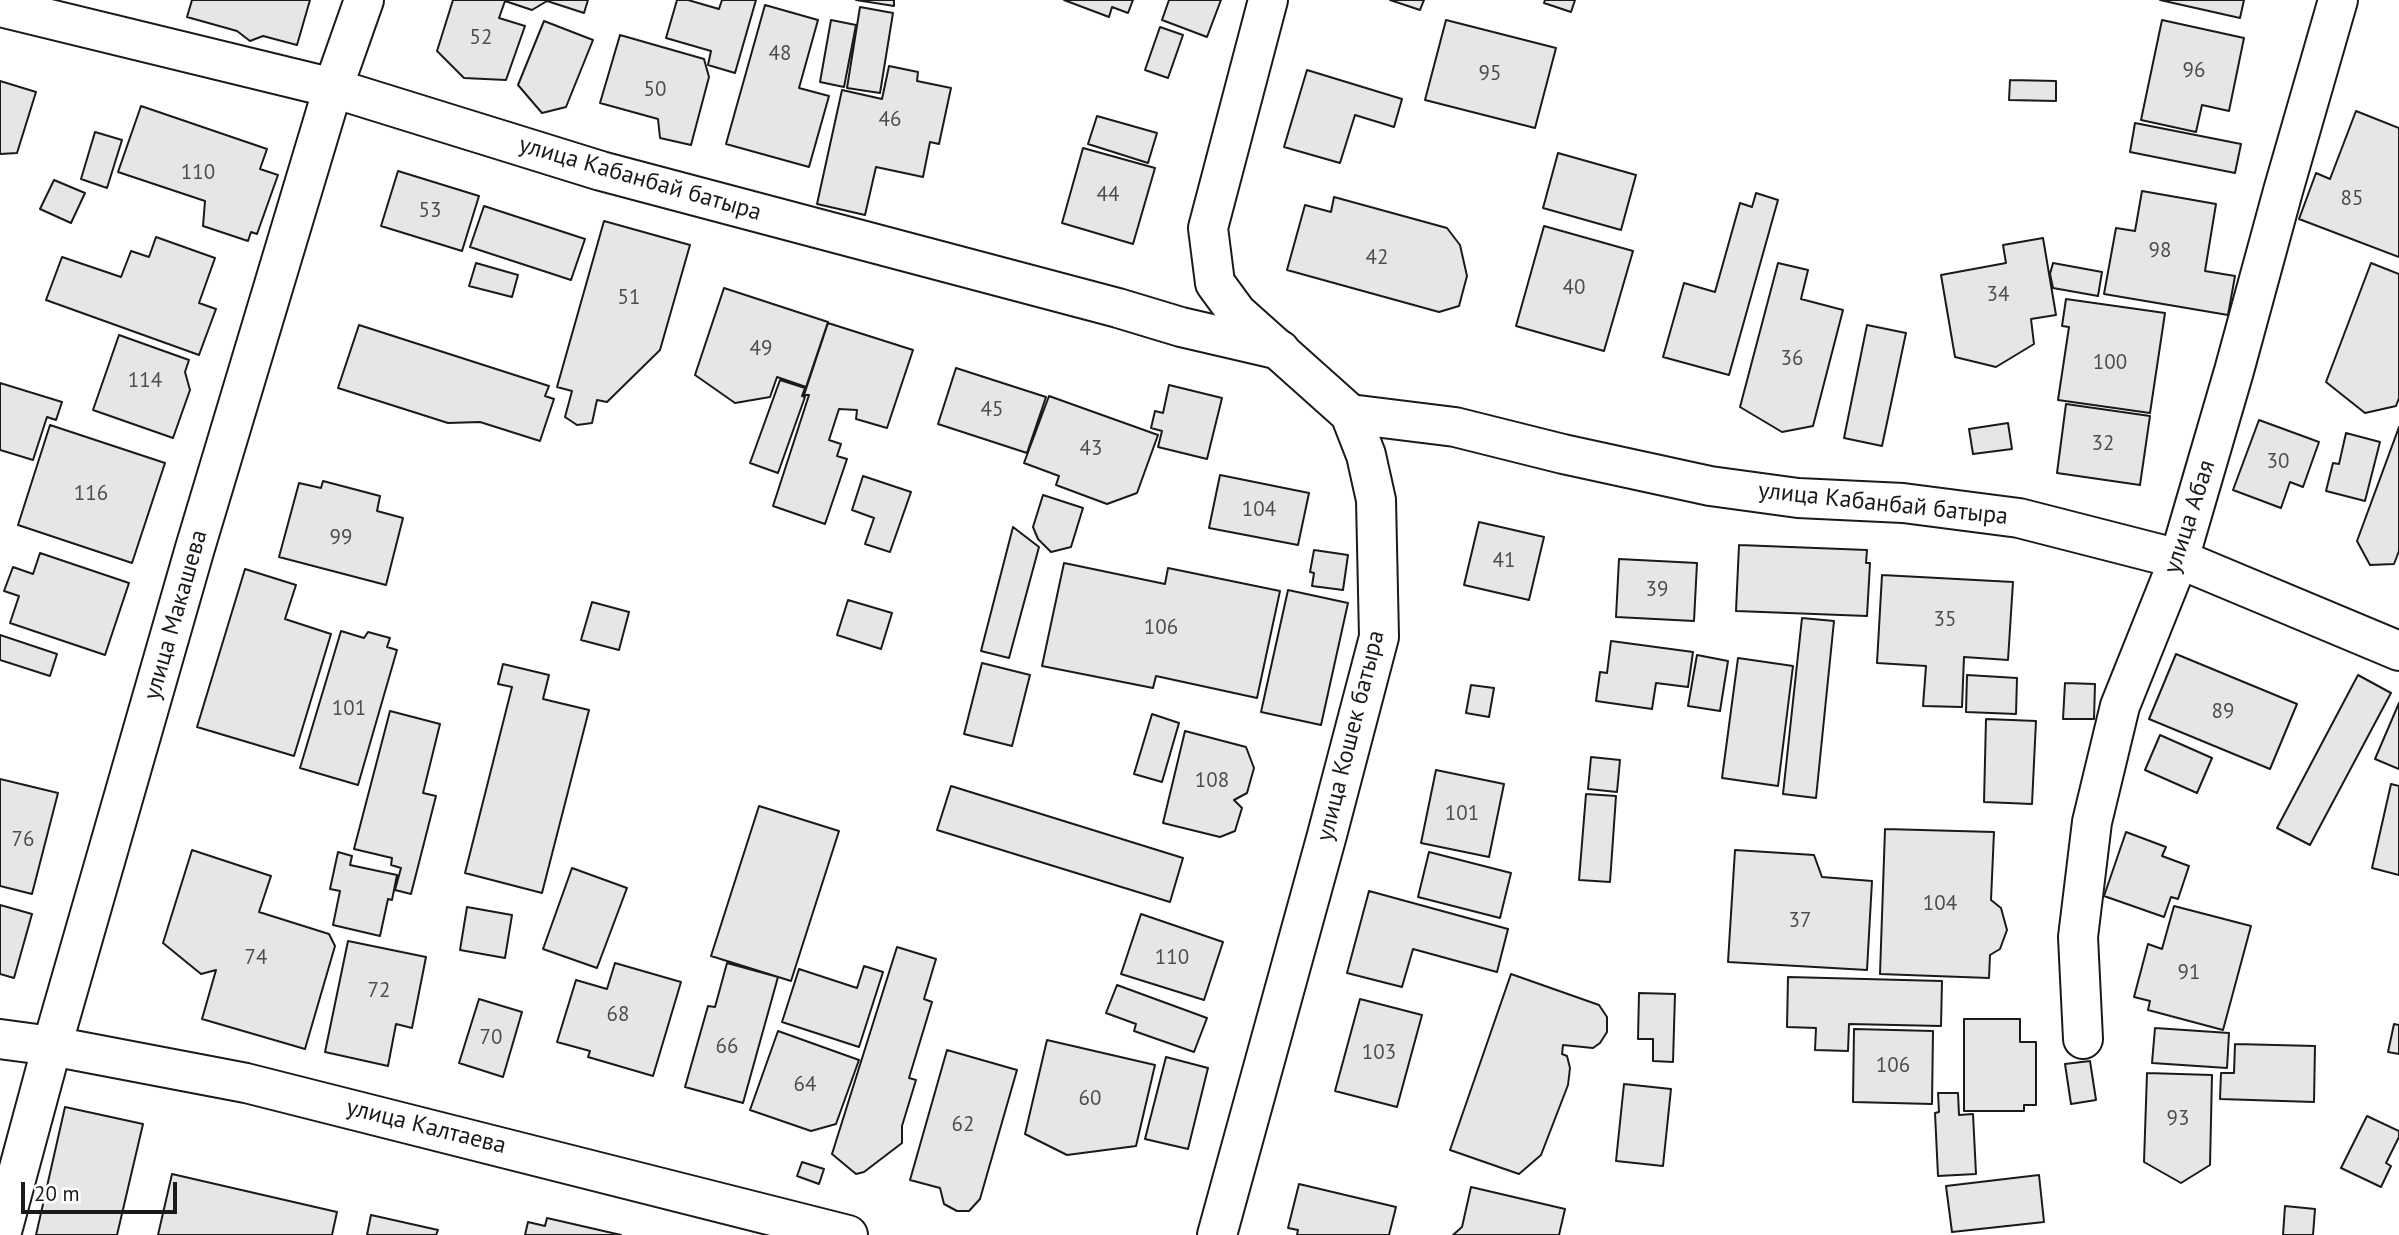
<!DOCTYPE html>
<meta charset="utf-8">
<style>
body{margin:0}
#map{position:relative;width:2399px;height:1235px;overflow:hidden;background:#fff;font-family:"PT Sans",sans-serif}
canvas{display:block}
.scale{position:absolute;left:21px;top:1182px;width:156px;height:32px;box-sizing:border-box;border:4px solid #1a1a1a;border-top:0;padding-left:9px;font-size:21px;line-height:24px;white-space:nowrap;color:#1a1a1a;-webkit-text-stroke:5px #fff;paint-order:stroke}
</style>
<div id="map">
<canvas width="2399" height="1235"></canvas>
<div class="scale">20 m</div>
</div>
<script>
const g = document.querySelector('canvas').getContext('2d');
g.lineJoin = 'round';
function fillPath(path, color) {
  g.fillStyle = color;
  g.fill(path, 'evenodd');
}
function poly(rows) {
  const path = new Path2D();
  for (const r of rows) {
    path.moveTo(r[0], r[1]);
    for (let i = 2; i < r.length; i += 2) path.lineTo(r[i], r[i + 1]);
  }
  return path;
}
function trace(path, color, width, dash) {
  g.strokeStyle = color;
  g.lineWidth = width;
  g.lineCap = dash ? 'butt' : 'round';
  g.setLineDash(dash || []);
  g.stroke(path);
}
function write(font, color, halo, rows, align = 'center') {
  g.font = font + ' "PT Sans",sans-serif';
  g.lineWidth = 5;
  g.setLineDash([]);
  g.textBaseline = 'middle';
  g.strokeStyle = halo;
  g.fillStyle = color;
  for (const [text, x, y, turn = 0] of rows) {
    g.save();
    g.translate(x, y);
    g.rotate((+turn || 0) * Math.PI / 180);
    g.textAlign = isNaN(turn) ? turn : align;
    if (halo) g.strokeText(text, 0, 0);
    g.fillText(text, 0, 0);
    g.restore();
  }
}
const building = poly([
 [192,0,310,0,297,45,263,36,250,41,237,31,187,17,192,0],
 [453,0,588,0,584,13,547,1,532,10,505,1,499,18,525,26,506,80,464,78,437,51,453,0],
 [677,0,688,0,719,9,722,0,756,0,735,73,708,65,711,51,666,38,677,0],
 [856,0,894,0,894,6,856,0],
 [1064,0,1133,0,1128,13,1112,7,1109,17,1064,0],
 [1169,0,1221,0,1207,37,1162,20,1169,0],
 [1390,0,1424,0,1420,10,1390,0],
 [1545,0,1575,0,1571,12,1544,3,1545,0],
 [2160,0,2244,0,2240,18,2160,0],
 [765,5,818,20,799,88,829,96,809,167,726,144,765,5],
 [860,7,893,13,880,93,847,88,860,7],
 [831,20,856,25,844,87,820,82,831,20],
 [1446,20,1556,48,1535,128,1425,100,1446,20],
 [2162,20,2244,38,2229,111,2202,105,2196,132,2141,120,2162,20],
 [544,21,593,40,566,107,542,113,518,85,544,21],
 [1160,27,1183,35,1168,78,1145,70,1160,27],
 [620,35,704,59,709,77,691,145,660,138,658,119,600,103,620,35],
 [889,66,918,72,917,81,951,88,939,144,930,142,923,177,876,167,865,215,817,204,842,90,882,99,889,66],
 [1307,70,1402,99,1394,127,1355,115,1340,163,1284,147,1307,70],
 [2010,80,2056,81,2056,101,2009,100,2010,80],
 [0,81,36,92,17,153,0,154,0,81],
 [141,106,267,149,260,169,278,175,257,234,251,232,248,241,203,226,205,201,118,172,141,106],
 [2356,111,2399,128,2399,257,2299,219,2316,173,2330,179,2356,111],
 [1097,116,1157,133,1148,163,1088,144,1097,116],
 [2135,123,2241,144,2235,173,2130,152,2135,123],
 [95,132,122,140,107,188,81,179,95,132],
 [1083,148,1155,168,1133,244,1062,223,1083,148],
 [1558,153,1636,175,1621,230,1543,208,1558,153],
 [398,171,479,196,462,251,381,226,398,171],
 [54,180,85,193,71,223,40,209,54,180],
 [2142,191,2216,204,2205,271,2235,276,2228,315,2104,294,2116,228,2135,231,2142,191],
 [1756,193,1778,200,1729,375,1663,357,1684,283,1715,292,1740,203,1752,207,1756,193],
 [1334,197,1447,228,1460,245,1467,276,1459,306,1439,312,1287,270,1305,205,1331,212,1334,197],
 [484,206,585,239,571,280,470,247,484,206],
 [604,221,690,245,660,350,607,402,597,400,592,423,577,425,565,417,572,391,557,387,604,221],
 [1544,226,1633,251,1604,351,1516,326,1544,226],
 [156,237,215,258,199,303,216,309,199,355,46,300,62,257,121,277,131,251,149,257,156,237],
 [2043,238,2056,315,2031,319,2034,344,1996,367,1955,357,1941,275,2006,263,2003,245,2043,238],
 [476,263,518,275,512,297,469,286,476,263],
 [1778,263,1808,270,1801,299,1843,310,1813,426,1782,432,1740,407,1778,263],
 [2053,263,2102,272,2098,296,2053,288,2050,274,2053,263],
 [2371,263,2399,274,2399,398,2396,406,2365,413,2326,382,2371,263],
 [724,288,828,322,806,387,777,377,770,397,735,403,695,375,724,288],
 [2066,299,2165,313,2150,413,2058,400,2069,327,2062,326,2066,299],
 [828,323,913,350,887,428,856,419,857,410,839,409,829,440,841,444,837,456,847,459,825,524,773,506,809,395,804,395,828,323],
 [359,325,549,386,545,396,554,399,540,441,480,422,448,423,338,388,359,325],
 [1867,325,1906,333,1882,446,1844,438,1867,325],
 [119,335,189,360,185,372,190,390,173,438,93,410,119,335],
 [956,368,1046,397,1027,453,938,424,956,368],
 [780,380,805,388,802,396,805,397,778,473,750,463,780,380],
 [0,383,62,402,56,420,47,417,33,460,0,450,0,383],
 [1169,385,1222,398,1207,459,1158,447,1162,431,1151,428,1155,411,1163,413,1169,385],
 [1049,396,1158,435,1137,493,1107,504,1056,485,1059,476,1024,463,1049,396],
 [2066,404,2150,416,2140,485,2057,473,2066,404],
 [2259,420,2319,442,2303,487,2290,482,2281,508,2233,490,2259,420],
 [2008,423,2012,449,1973,454,1969,429,2008,423],
 [50,425,165,463,132,563,18,525,50,425],
 [2399,427,2399,551,2394,564,2370,565,2357,541,2399,427],
 [2346,433,2380,442,2365,501,2326,491,2333,463,2339,464,2346,433],
 [1220,475,1309,493,1298,545,1209,528,1220,475],
 [863,476,911,492,890,552,865,544,874,518,852,510,863,476],
 [323,481,380,496,377,511,403,518,386,585,279,557,299,483,321,488,323,481],
 [1043,495,1083,508,1071,547,1051,552,1038,539,1033,527,1043,495],
 [1479,522,1544,537,1529,600,1464,585,1479,522],
 [1013,527,1039,547,1009,658,981,651,1013,527],
 [1739,545,1867,550,1866,563,1870,563,1867,616,1736,611,1739,545],
 [1314,550,1348,555,1343,590,1312,586,1314,573,1310,572,1314,550],
 [40,553,129,583,105,655,10,623,19,596,4,591,13,567,33,574,40,553],
 [1619,559,1697,563,1694,621,1616,617,1619,559],
 [1064,563,1165,584,1168,568,1280,591,1257,698,1156,676,1153,688,1042,666,1064,563],
 [245,569,296,585,285,619,331,634,294,756,197,727,245,569],
 [1882,575,2013,582,2008,660,1964,657,1962,707,1923,706,1926,666,1877,663,1882,575],
 [1288,590,1348,603,1321,725,1261,712,1288,590],
 [848,600,892,613,881,649,837,635,848,600],
 [592,602,629,612,619,650,581,640,592,602],
 [1802,618,1834,621,1816,798,1783,794,1802,618],
 [341,631,364,638,368,632,390,638,387,647,397,650,358,785,300,768,341,631],
 [0,635,57,654,50,676,0,660,0,635],
 [1611,641,1693,652,1688,687,1656,683,1652,709,1596,701,1600,672,1607,673,1611,641],
 [2176,654,2297,704,2270,769,2149,719,2176,654],
 [1697,655,1728,661,1720,711,1688,706,1697,655],
 [1738,658,1793,666,1778,786,1722,778,1738,658],
 [982,663,1030,675,1012,746,964,734,982,663],
 [503,664,549,675,543,699,589,710,542,893,465,873,512,687,498,684,503,664],
 [1967,675,2017,678,2016,714,1966,712,1967,675],
 [2358,675,2391,693,2310,845,2277,828,2358,675],
 [2065,683,2095,684,2094,719,2063,719,2065,683],
 [1471,685,1494,688,1489,717,1466,713,1471,685],
 [2399,703,2399,769,2375,759,2399,703],
 [390,711,440,724,423,793,436,796,411,894,395,890,401,868,391,865,392,858,354,849,390,711],
 [1152,714,1179,723,1162,782,1134,774,1152,714],
 [1986,719,2036,721,2032,804,1984,802,1986,719],
 [1185,731,1246,747,1254,768,1247,793,1234,800,1242,808,1235,831,1220,837,1163,823,1185,731],
 [2160,735,2212,758,2197,793,2145,770,2160,735],
 [1591,757,1620,760,1617,792,1588,789,1591,757],
 [1436,770,1504,784,1489,857,1421,843,1436,770],
 [0,779,58,793,32,894,0,886,0,779],
 [2391,784,2399,786,2399,875,2372,868,2391,784],
 [951,786,1183,858,1170,902,937,830,951,786],
 [1586,794,1616,796,1610,882,1579,880,1586,794],
 [759,806,839,831,791,981,711,956,759,806],
 [1885,829,1994,832,1991,900,2001,908,2007,930,2000,949,1990,955,1989,978,1880,974,1885,829],
 [2126,832,2166,847,2162,856,2189,866,2178,899,2171,897,2164,917,2104,896,2126,832],
 [192,850,271,876,259,912,329,934,335,946,305,1049,202,1019,216,970,201,974,163,943,192,850],
 [1735,850,1814,855,1822,877,1872,881,1867,970,1728,962,1735,850],
 [338,852,352,856,350,865,397,875,392,900,388,899,380,936,333,925,340,891,330,889,338,852],
 [1429,852,1511,873,1500,918,1418,897,1429,852],
 [572,868,627,888,597,968,543,949,572,868],
 [1369,891,1508,929,1497,972,1413,949,1402,987,1347,973,1369,891],
 [0,905,32,914,14,978,0,974,0,905],
 [2174,906,2251,926,2223,1030,2148,1010,2150,1001,2134,997,2148,944,2162,949,2174,906],
 [467,907,512,915,505,958,460,950,467,907],
 [1141,914,1223,942,1204,1000,1121,974,1141,914],
 [348,941,426,957,412,1028,396,1024,388,1066,325,1052,348,941],
 [897,947,936,959,924,999,932,1002,909,1078,916,1080,902,1126,902,1143,864,1172,856,1174,832,1154,897,947],
 [615,963,681,982,653,1076,588,1057,590,1051,557,1042,576,980,607,989,615,963],
 [727,963,778,977,743,1103,685,1087,708,1006,715,1007,727,963],
 [864,966,883,972,859,1047,782,1022,799,969,857,988,864,966],
 [1511,974,1599,1005,1607,1017,1607,1032,1600,1043,1593,1048,1563,1045,1562,1054,1567,1056,1570,1068,1568,1085,1541,1155,1519,1174,1450,1150,1511,974],
 [1788,977,1942,981,1941,1026,1849,1024,1848,1051,1815,1050,1816,1028,1787,1027,1788,977],
 [1117,985,1207,1018,1194,1052,1134,1031,1136,1024,1106,1013,1117,985],
 [1639,993,1675,994,1673,1062,1653,1061,1653,1039,1638,1039,1639,993],
 [479,999,522,1012,503,1077,459,1063,479,999],
 [1360,999,1422,1015,1397,1107,1335,1091,1360,999],
 [1964,1019,2020,1019,2020,1042,2036,1042,2036,1105,2024,1105,2024,1111,1964,1111,1964,1019],
 [2394,1024,2399,1025,2399,1054,2388,1052,2394,1024],
 [2155,1028,2229,1033,2227,1068,2152,1063,2155,1028],
 [1854,1029,1933,1031,1932,1104,1853,1102,1854,1029],
 [778,1031,859,1060,836,1124,811,1131,750,1110,778,1031],
 [1047,1040,1155,1065,1136,1146,1067,1155,1025,1134,1047,1040],
 [2235,1044,2315,1046,2314,1102,2220,1099,2221,1073,2234,1073,2235,1044],
 [947,1050,1017,1070,980,1199,969,1211,957,1211,944,1204,940,1188,910,1180,947,1050],
 [1166,1057,1208,1068,1188,1149,1145,1139,1166,1057],
 [2090,1061,2096,1100,2071,1104,2065,1064,2090,1061],
 [2147,1073,2212,1075,2210,1165,2181,1183,2144,1162,2147,1073],
 [1624,1084,1671,1089,1663,1166,1616,1161,1624,1084],
 [1938,1093,1958,1093,1959,1115,1973,1114,1976,1174,1938,1176,1935,1113,1939,1112,1938,1093],
 [65,1107,143,1124,117,1235,36,1235,65,1107],
 [2367,1116,2399,1131,2399,1137,2386,1163,2391,1166,2381,1187,2341,1168,2367,1116],
 [802,1162,824,1169,819,1184,797,1176,802,1162],
 [172,1174,337,1212,332,1235,158,1235,172,1174],
 [2039,1175,2044,1222,1952,1232,1946,1186,2039,1175],
 [1299,1184,1396,1207,1389,1235,1297,1235,1298,1230,1288,1228,1299,1184],
 [1471,1187,1565,1209,1559,1235,1453,1235,1462,1227,1471,1187],
 [2285,1206,2315,1209,2313,1235,2283,1235,2285,1206],
 [371,1215,438,1230,436,1235,367,1235,371,1215],
 [547,1218,621,1235,525,1235,528,1222,545,1226,547,1218]
]);
fillPath(building, '#e6e6e6');
trace(building, '#1a1a1a', 2);
const street = poly([
 [0,7,333,88,601,171,1118,308,1181,327,1280,350],
 [1350,414,1455,427,1563,454,1710,486,1798,498,1903,503,2019,518,2179,559,2399,651],
 [0,1039,52,1046,1,1235],
 [2083,1039,2078,937,2092,822,2120,706,2179,559,2234,371,2283,191,2338,0]
]);
const secondary = poly([
 [364,0,333,88,195,548,52,1046,246,1083,848,1235],
 [1217,1235,1327,835,1379,637,1376,500,1366,455,1350,414,1237,313,1215,283,1208,228,1268,0]
]);
trace(street, '#1a1a1a', 42);
trace(secondary, '#1a1a1a', 42);
trace(street, '#fff', 38);
trace(secondary, '#fff', 38);
write('21px', '#4d4d4d', null, [
 ["52",481,38],
 ["48",780,54],
 ["96",2194,71],
 ["95",1490,74],
 ["50",655,90],
 ["46",890,120],
 ["110",198,173],
 ["44",1108,195],
 ["85",2352,199],
 ["53",430,211],
 ["98",2160,251],
 ["42",1377,258],
 ["40",1574,288],
 ["34",1998,295],
 ["51",629,298],
 ["49",761,349],
 ["36",1792,359],
 ["100",2110,363],
 ["114",145,381],
 ["45",992,410],
 ["32",2103,444],
 ["43",1091,449],
 ["30",2278,462],
 ["116",91,494],
 ["104",1259,510],
 ["99",341,538],
 ["41",1504,561],
 ["39",1657,590],
 ["35",1945,620],
 ["106",1161,628],
 ["101",349,709],
 ["89",2223,712],
 ["108",1212,781],
 ["101",1462,814],
 ["76",23,840],
 ["104",1940,904],
 ["37",1800,921],
 ["74",256,958],
 ["110",1172,958],
 ["91",2189,973],
 ["72",379,991],
 ["68",618,1015],
 ["70",491,1038],
 ["66",727,1047],
 ["103",1379,1053],
 ["106",1893,1066],
 ["64",805,1085],
 ["60",1090,1099],
 ["93",2178,1119],
 ["62",963,1125]
]);
write('24px', '#1a1a1a', '#fff', [
 ["улица Кабанбай батыра",640,179,16],
 ["улица Кабанбай батыра",1883,504,6],
 ["улица Абая",2190,517,-72],
 ["улица Макашева",176,615,-74],
 ["улица Кошек батыра",1351,736,-76],
 ["улица Калтаева",426,1127,14]
]);
</script>
